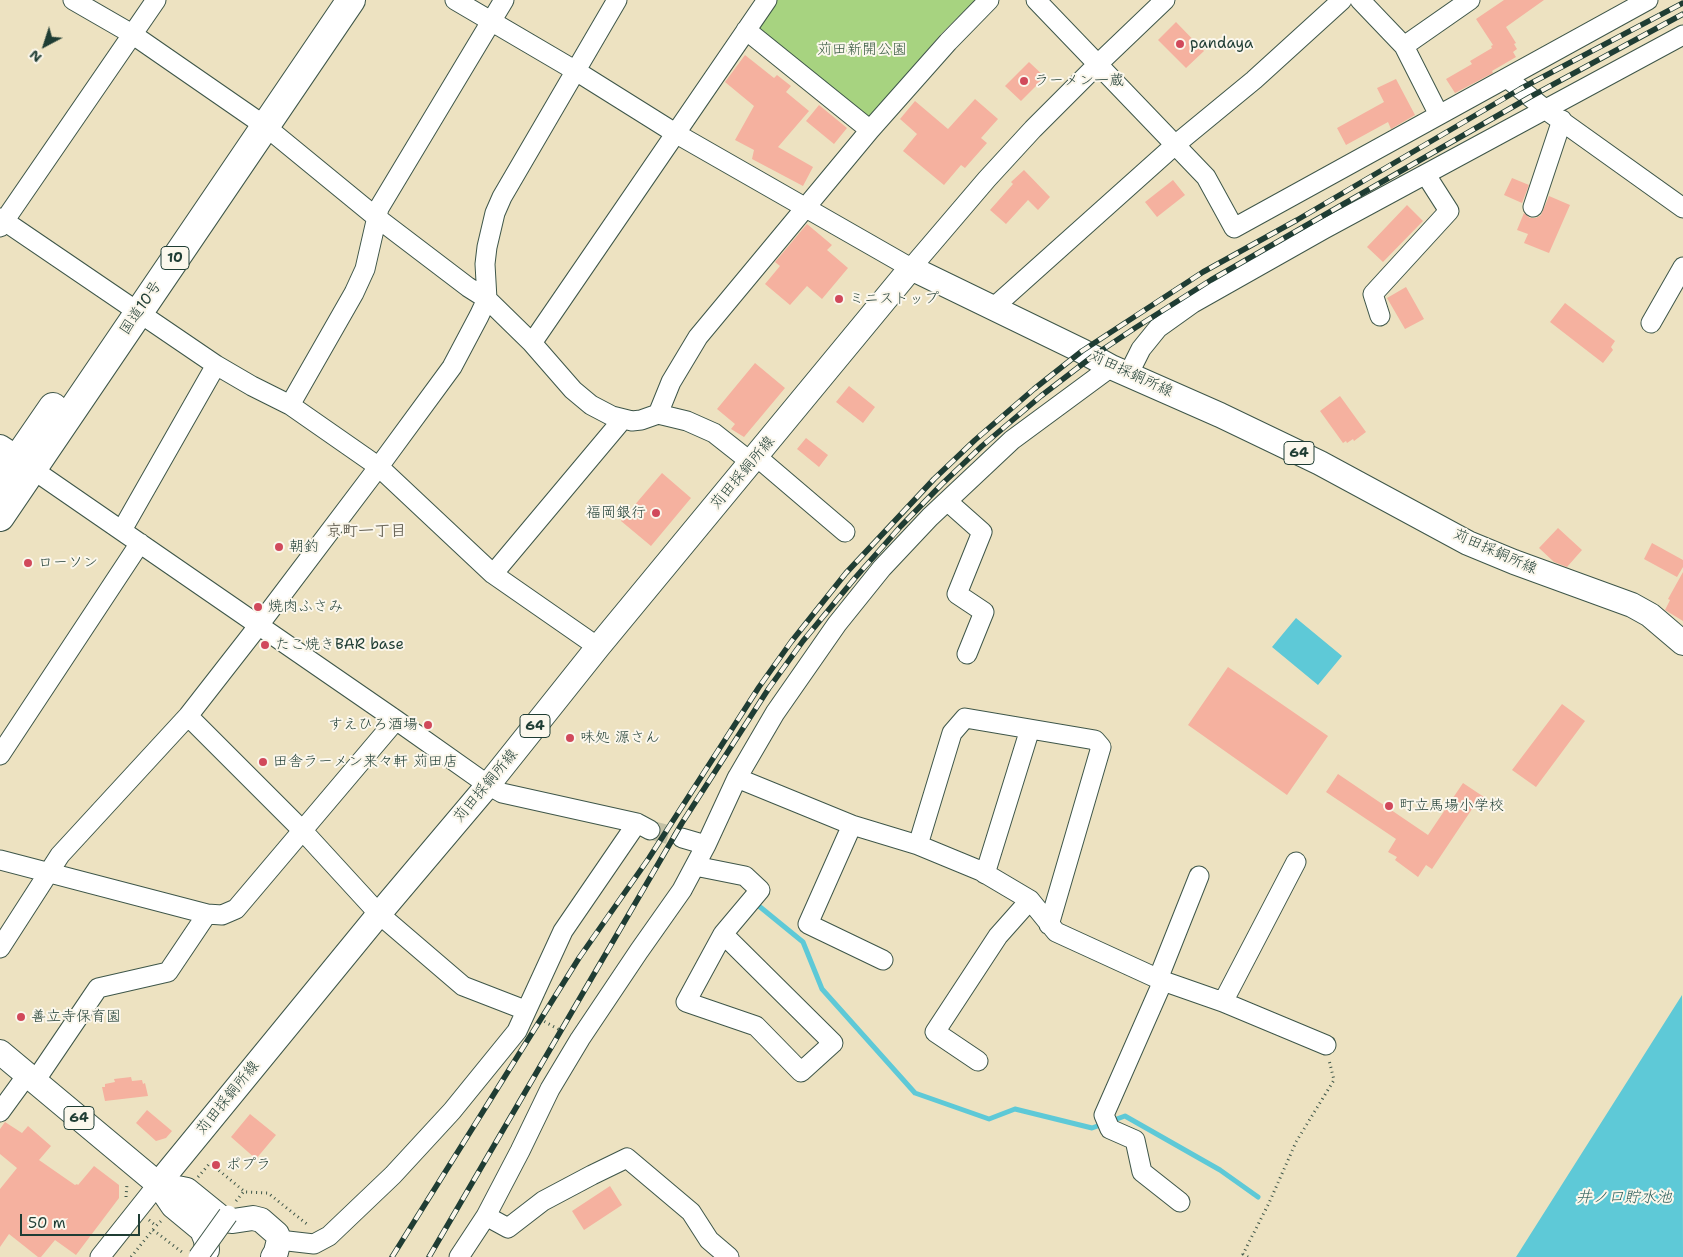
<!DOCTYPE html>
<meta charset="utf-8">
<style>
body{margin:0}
#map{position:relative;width:1683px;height:1257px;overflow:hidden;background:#ede2c1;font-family:"Shantell Sans",sans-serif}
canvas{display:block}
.north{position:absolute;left:20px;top:20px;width:50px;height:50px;-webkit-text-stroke:4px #fbf7ec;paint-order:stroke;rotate:220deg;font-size:14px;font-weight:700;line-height:20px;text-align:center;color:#1f3d34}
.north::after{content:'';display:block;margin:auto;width:18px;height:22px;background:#1f3d34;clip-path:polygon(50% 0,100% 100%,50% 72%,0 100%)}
.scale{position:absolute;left:20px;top:1214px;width:120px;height:22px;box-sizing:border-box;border:2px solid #1f3d34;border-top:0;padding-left:6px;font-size:15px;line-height:18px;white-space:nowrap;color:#1f3d34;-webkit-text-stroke:4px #fbf7ec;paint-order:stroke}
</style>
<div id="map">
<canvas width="1683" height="1257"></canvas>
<div class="north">N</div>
<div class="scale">50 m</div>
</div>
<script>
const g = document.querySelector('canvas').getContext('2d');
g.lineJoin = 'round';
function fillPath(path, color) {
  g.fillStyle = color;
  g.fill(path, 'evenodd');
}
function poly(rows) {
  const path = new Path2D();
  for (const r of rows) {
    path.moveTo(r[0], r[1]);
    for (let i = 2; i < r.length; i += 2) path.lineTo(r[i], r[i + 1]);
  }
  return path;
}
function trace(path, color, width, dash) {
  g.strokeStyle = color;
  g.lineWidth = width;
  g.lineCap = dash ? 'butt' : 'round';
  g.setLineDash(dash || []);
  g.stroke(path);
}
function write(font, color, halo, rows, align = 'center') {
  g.font = font + ' "Shantell Sans","Klee One",sans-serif';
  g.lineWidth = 4;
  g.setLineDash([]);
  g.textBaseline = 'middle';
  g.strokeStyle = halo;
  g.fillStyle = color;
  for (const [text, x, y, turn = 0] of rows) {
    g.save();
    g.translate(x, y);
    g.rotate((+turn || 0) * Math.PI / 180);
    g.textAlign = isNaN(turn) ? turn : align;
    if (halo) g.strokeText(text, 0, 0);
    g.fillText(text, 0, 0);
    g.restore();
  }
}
fillPath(poly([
 [774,0,975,0,941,34,868,119,754,28]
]), '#a7d380');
fillPath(poly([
 [1296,618,1342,656,1318,685,1272,647],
 [1682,995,1683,1257,1516,1257]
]), '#5ec9d7');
trace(poly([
 [754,902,803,942,822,989,915,1093,989,1119,1015,1109,1092,1128,1125,1116,1220,1170,1258,1197]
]), '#5ec9d7', 5);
fillPath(poly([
 [1504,0,1544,0,1506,27,1516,43,1514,44,1517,49,1513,52,1516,57,1492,71,1493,73,1455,93,1446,79,1472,64,1470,61,1492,48,1491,46,1493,45,1476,19],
 [1176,22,1204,51,1186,68,1158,40],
 [745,55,774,78,777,75,791,86,786,92,809,111,778,147,813,167,803,186,752,159,754,150,735,140,754,106,725,82],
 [1029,62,1045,77,1021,101,1005,86],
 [1396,79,1415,115,1391,129,1388,122,1346,145,1337,128,1384,102,1377,88],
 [975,99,998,119,981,138,987,143,965,168,961,165,944,185,903,151,917,134,900,119,915,101,948,129],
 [819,105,847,128,834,144,806,121],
 [1024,170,1050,197,1038,210,1028,200,1006,224,990,210,1013,184,1011,182],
 [1512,178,1529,185,1522,203,1504,195],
 [1173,180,1185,195,1157,217,1145,202],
 [1549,196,1570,205,1549,253,1524,243,1528,234,1517,230,1524,213,1530,218,1536,218,1541,215],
 [1407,205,1423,221,1383,262,1367,247],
 [807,224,832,245,827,250,848,268,822,299,807,286,790,305,765,284,780,266,775,262],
 [1406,287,1424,319,1405,329,1387,298],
 [1565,303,1615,341,1611,347,1613,350,1603,363,1550,322],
 [755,363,785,388,744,437,731,429,735,424,717,409],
 [849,386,875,407,863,423,836,402],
 [1340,396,1366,432,1354,441,1353,439,1347,443,1346,441,1343,443,1320,411],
 [806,438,828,455,819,467,797,449],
 [662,473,691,498,651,546,621,521],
 [1558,528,1582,550,1567,567,1554,562,1539,548],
 [1652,543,1683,560,1683,567,1677,577,1644,559],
 [1683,572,1683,621,1665,610,1670,600,1668,599],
 [1228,667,1328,736,1287,795,1188,725],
 [1562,704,1585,721,1536,787,1512,770],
 [1338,774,1428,835,1463,783,1490,801,1483,811,1474,806,1432,869,1426,865,1418,877,1395,860,1397,857,1388,852,1396,839,1326,792],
 [131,1077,132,1081,142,1080,143,1084,145,1083,148,1096,105,1101,102,1087,105,1087,105,1084,115,1082,114,1079],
 [147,1110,172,1131,166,1138,156,1141,136,1123],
 [250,1114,276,1135,256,1159,231,1137],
 [5,1122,22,1133,28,1126,51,1146,39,1160,75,1185,77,1184,78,1185,94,1166,119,1185,119,1198,76,1255,55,1240,41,1257,38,1257,9,1234,0,1247,0,1189,17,1168,0,1154,0,1129],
 [610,1186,622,1205,584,1230,572,1211]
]), '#f5b19f');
trace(poly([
 [650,830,682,838]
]), '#c4c1a5', 19, [19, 9]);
const minor = poly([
 [73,0,132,34,265,126,376,217,468,287,487,299,532,343,573,390,591,405,612,416,632,421,641,420,658,414,687,421,714,433,752,463],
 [455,0,576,71,675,133,911,268,987,179,1033,129,1098,64,1165,0],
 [1036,0,1206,177,1234,228,1648,0],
 [1360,0,1404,46,1439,115],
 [746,30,870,130],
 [1404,46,1470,0],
 [1507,78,1546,110,1683,208],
 [1533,207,1562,120],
 [0,218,216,365,252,386,290,405,379,467,493,574,598,647],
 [0,227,156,0],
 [994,307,1175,145,1254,80,1342,0],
 [1380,316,1373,294,1449,211,1426,175],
 [1651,323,1683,267],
 [532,343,767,0],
 [1129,373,1141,349,1158,328,1193,303,1324,229,1683,35],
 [290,405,354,293,365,269,379,208,504,0],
 [658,414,671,382,698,337,870,130,948,42,989,0],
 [757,457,845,532],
 [22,462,396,720,488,785,502,793,637,823,650,830],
 [947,501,982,532,957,594,984,612,967,654],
 [122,530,216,365],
 [493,574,623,419],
 [188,716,302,830,379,914,463,986,525,1010],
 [1030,729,1095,740,1101,747,1049,925],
 [0,755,140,543],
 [737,778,852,825,918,845,981,871,1030,900,1056,932,1163,981,1223,1002,1326,1045],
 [852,825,808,924,883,960],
 [682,838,706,845],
 [918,845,952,733,965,718,1030,729,985,874],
 [0,860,207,914,222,915,236,909,396,720],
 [695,866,745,876,760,890,723,934,833,1043,801,1072,756,1026,686,1002,723,934],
 [0,948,60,855,188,716,259,625,383,461,452,367,479,316,487,299,485,264,487,247,495,213,502,197,617,0],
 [1158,979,1199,876],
 [1163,981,1104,1115,1110,1129,1135,1140,1142,1172,1180,1202],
 [1223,1002,1296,862],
 [978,1061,935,1032,998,936,1030,900],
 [35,1081,98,988,168,972,207,914],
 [0,1112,27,1075],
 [486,1216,508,1228,543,1201,592,1175,627,1158,691,1212,709,1240,729,1257],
 [279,1240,314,1244,329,1236,393,1175,452,1111,517,1031,563,931,637,823],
 [100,1257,158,1184],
 [459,1257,486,1216,520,1151,550,1089,580,1039,639,951,682,890,706,845,737,778,775,713,837,624,882,568,930,517,1012,440,1111,367]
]);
const major = poly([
 [0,447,17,458],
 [0,1052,158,1184,173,1206,202,1230,206,1240,207,1250,202,1257],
 [158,1184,379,914,488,785,598,647,911,268,1082,351,1111,367,1220,415,1320,463,1468,543,1514,562,1632,605,1650,615,1683,643],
 [158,1184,187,1190,224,1220,233,1221,253,1218,261,1220,277,1234,279,1240,276,1252,273,1257]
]);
const highway = poly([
 [0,484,53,407],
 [0,517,351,0]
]);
trace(minor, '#3e5649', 21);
trace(major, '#3e5649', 26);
trace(highway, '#3e5649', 30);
trace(poly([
 [540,1019,565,1033],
 [198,1177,210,1163,245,1192,268,1193,308,1225],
 [126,1197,127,1184],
 [236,1201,244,1191],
 [149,1220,156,1226,161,1221],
 [153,1230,182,1252],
 [131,1257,156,1226],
 [1248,1257,1243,1254,1269,1203,1296,1142,1334,1080,1329,1060]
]), '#3e5649', 3, [1, 4]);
trace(minor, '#fff', 19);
trace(major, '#fff', 24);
trace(highway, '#fff', 28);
const rail = poly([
 [392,1257,579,958,649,858,759,687,791,642,846,573,934,479,975,440,1034,389,1082,351,1203,272,1297,220,1520,89,1683,3],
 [429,1257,682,823,769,688,803,641,855,578,901,526,942,484,982,446,1041,396,1093,356,1135,328,1211,280,1530,97,1683,14]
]);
trace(rail, '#1f3d34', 5.5);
trace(rail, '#fbf7ec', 4, [11]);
const minorBridge = poly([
 [198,1257,228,1215]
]);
trace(minorBridge, '#3e5649', 21, []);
trace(minorBridge, '#fff', 19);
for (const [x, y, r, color] of [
 [1180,44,5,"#d1495b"],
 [1024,81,5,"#d1495b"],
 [839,299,5,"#d1495b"],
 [656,513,5,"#d1495b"],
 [279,547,5,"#d1495b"],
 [28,563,5,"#d1495b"],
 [258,607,5,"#d1495b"],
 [265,645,5,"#d1495b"],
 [428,725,5,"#d1495b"],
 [570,738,5,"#d1495b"],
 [263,762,5,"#d1495b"],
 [1389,806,5,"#d1495b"],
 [21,1017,5,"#d1495b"],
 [216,1165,5,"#d1495b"]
]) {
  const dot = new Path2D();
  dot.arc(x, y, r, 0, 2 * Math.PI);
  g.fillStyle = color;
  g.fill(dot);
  trace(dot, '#fbf7ec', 2);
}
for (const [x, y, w] of [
 [175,258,28],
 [1299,453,30],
 [535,726,30],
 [79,1118,30]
]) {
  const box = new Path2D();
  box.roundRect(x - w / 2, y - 11.5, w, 23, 4);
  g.fillStyle = '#fbf7ec';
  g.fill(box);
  trace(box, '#1f3d34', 1);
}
write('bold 14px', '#1f3d34', null, [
 ["10",175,258],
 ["64",1299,453],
 ["64",535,726],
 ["64",79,1118]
]);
write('15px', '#1f3d34', '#fbf7ec', [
 ["pandaya",1190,44],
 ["ラーメン一蔵",1034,81],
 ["ミニストップ",849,299],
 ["福岡銀行",646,513,"right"],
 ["朝釣",289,547],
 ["ローソン",38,563],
 ["焼肉ふさみ",268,607],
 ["たこ焼きBAR base",275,645],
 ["すえひろ酒場",418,725,"right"],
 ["味処 源さん",580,738],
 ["田舎ラーメン来々軒 苅田店",273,762],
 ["町立馬場小学校",1399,806],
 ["善立寺保育園",31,1017],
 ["ポプラ",226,1165]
], 'left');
write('15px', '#3a5b43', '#fbf7ec', [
 ["苅田新開公園",862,50]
]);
write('15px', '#1f3d34', '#fbf7ec', [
 ["国道10号",141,308,-56],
 ["苅田採銅所線",1131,374,25],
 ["苅田採銅所線",743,473,-50],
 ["苅田採銅所線",1495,552,24],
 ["苅田採銅所線",486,786,-50],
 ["苅田採銅所線",228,1098,-51]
]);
write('bold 16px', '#6a6659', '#fbf7ec', [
 ["京町一丁目",366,532]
]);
write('italic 16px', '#2f605d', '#fbf7ec', [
 ["井ノ口貯水池",1624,1198]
]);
</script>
